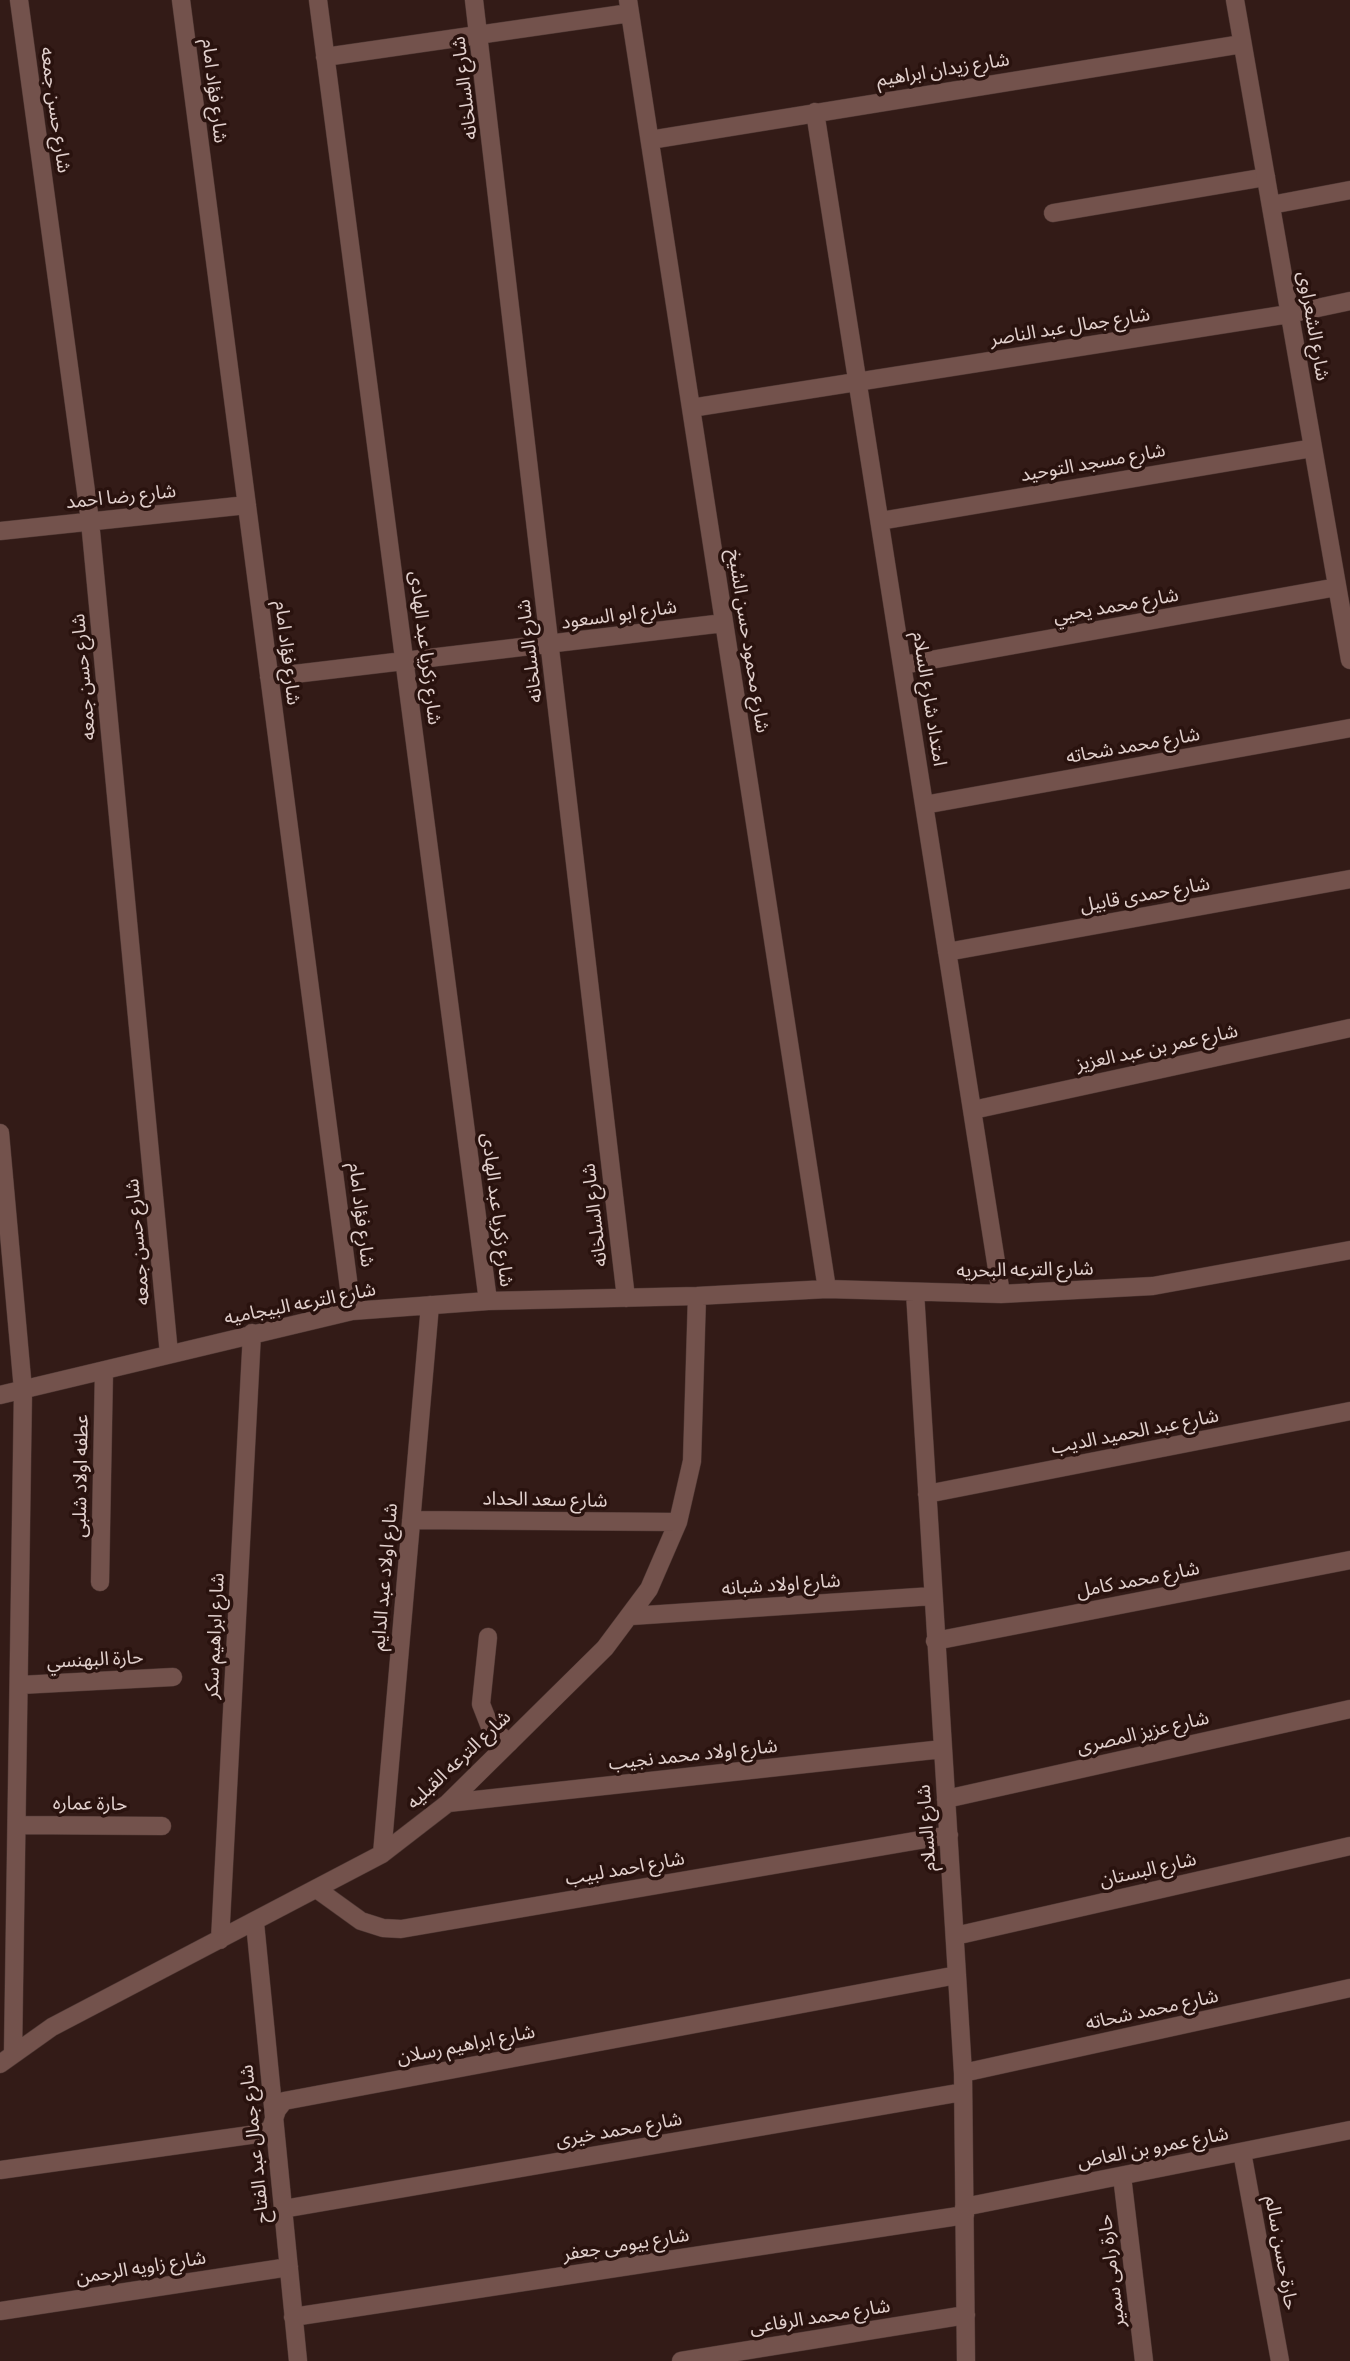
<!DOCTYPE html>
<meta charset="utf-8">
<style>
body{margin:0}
canvas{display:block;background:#331b17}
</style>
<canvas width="1350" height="2361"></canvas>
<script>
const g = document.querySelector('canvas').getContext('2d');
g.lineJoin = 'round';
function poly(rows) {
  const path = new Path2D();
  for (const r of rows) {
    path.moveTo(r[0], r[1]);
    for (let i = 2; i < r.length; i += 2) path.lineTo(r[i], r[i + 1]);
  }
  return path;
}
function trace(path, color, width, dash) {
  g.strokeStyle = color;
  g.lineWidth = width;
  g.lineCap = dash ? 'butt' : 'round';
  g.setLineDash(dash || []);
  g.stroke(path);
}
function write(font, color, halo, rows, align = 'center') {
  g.font = font + ' Literata,"Noto Sans Arabic",serif';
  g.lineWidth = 7;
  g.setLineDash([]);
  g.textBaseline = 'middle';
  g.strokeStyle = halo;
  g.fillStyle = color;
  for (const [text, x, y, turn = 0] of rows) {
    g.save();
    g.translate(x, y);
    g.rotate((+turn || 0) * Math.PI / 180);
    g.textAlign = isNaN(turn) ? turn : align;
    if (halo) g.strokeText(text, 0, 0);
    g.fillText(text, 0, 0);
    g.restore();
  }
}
const service = poly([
 [1053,213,1266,177],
 [488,1637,481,1704,490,1727,509,1743]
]);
const minor = poly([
 [19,0,90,521,169,1354],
 [181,0,352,1311],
 [318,0,488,1301],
 [474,0,626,1298],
 [628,0,827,1289],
 [1235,0,1350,660],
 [325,57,630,13],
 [815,112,1001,1294],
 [650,140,1242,44],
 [1271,205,1350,190],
 [691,408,1289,314,1350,301],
 [880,521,1313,448],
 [0,531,247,505],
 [903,665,1337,587],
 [269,677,724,623],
 [924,805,1350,728],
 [947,952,1350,879],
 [973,1110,1350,1028],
 [0,1133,23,1390,13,2053],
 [915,1292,963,2073,966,2361],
 [0,1395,352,1311,488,1301,697,1296,827,1289,1001,1294,1153,1286,1350,1250],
 [927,1494,1350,1411],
 [411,1520,678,1522],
 [100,1582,104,1370],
 [631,1616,933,1596],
 [935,1641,1350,1560],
 [20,1685,173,1677],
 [946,1799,1350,1709],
 [448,1803,943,1749],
 [17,1825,162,1826],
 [382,1854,430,1305],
 [318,1890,361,1921,383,1928,401,1929,949,1835],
 [255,1923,298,2361],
 [955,1936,1350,1846],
 [220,1940,252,1333],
 [0,2064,52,2027,382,1854,448,1803,605,1648,649,1589,678,1522,692,1461,697,1296],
 [963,2073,1350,1988],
 [1242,2152,1280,2361],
 [0,2170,264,2133,271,2128,277,2110,284,2101,957,1975],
 [1122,2176,1144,2361],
 [964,2207,1350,2130],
 [283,2209,963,2092],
 [0,2311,289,2267],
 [293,2317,965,2215],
 [681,2361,966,2315]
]);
trace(service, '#4f3834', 19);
trace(minor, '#4f3834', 19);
trace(service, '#73524c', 18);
trace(minor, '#73524c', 18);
write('19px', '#e2d1ce', '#29120e', [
 ["شارع زيدان ابراهيم",943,70,-9],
 ["شارع السلخانه",465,88,-97],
 ["شارع فؤاد امام",214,91,83],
 ["شارع حسن جمعه",55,110,82],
 ["شارع الشعراوى",1313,326,80],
 ["شارع جمال عبد الناصر",1070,327,-9],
 ["شارع مسجد التوحيد",1093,463,-10],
 ["شارع رضا احمد",121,497,-6],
 ["شارع محمد يحيي",1116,606,-10],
 ["شارع ابو السعود",619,615,-8],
 ["شارع محمود حسن الشيخ",748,641,81],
 ["شارع زكريا عبد الهادى",425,648,83],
 ["شارع السلخانه",530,651,-97],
 ["شارع فؤاد امام",287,653,83],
 ["شارع حسن جمعه",84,677,-95],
 ["امتداد شارع السلام",929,699,81],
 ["شارع محمد شحاته",1133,746,-10],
 ["شارع حمدى قابيل",1145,895,-10],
 ["شارع عمر بن عبد العزيز",1157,1048,-12],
 ["شارع زكريا عبد الهادى",497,1210,83],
 ["شارع فؤاد امام",361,1215,83],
 ["شارع السلخانه",595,1215,-97],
 ["شارع حسن جمعه",138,1242,-95],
 ["شارع الترعه البحريه",1025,1270,-1],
 ["شارع الترعه البيجاميه",300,1304,-11],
 ["شارع عبد الحميد الديب",1135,1432,-11],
 ["عطفه اولاد شلبى",81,1476,-89],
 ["شارع سعد الحداد",545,1500,1],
 ["شارع اولاد عبد الدايم",385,1577,-85],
 ["شارع محمد كامل",1138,1580,-11],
 ["شارع اولاد شبانه",781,1585,-4],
 ["شارع ابراهيم سكر",215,1636,-87],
 ["حارة البهنسي",95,1660,-3],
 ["شارع عزيز المصرى",1143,1733,-13],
 ["شارع اولاد محمد نجيب",693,1755,-6],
 ["شارع الترعه القبليه",459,1760,-43],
 ["حارة عماره",90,1804,1],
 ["شارع السلام",927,1828,-94],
 ["شارع احمد لبيب",625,1869,-10],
 ["شارع البستان",1148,1870,-13],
 ["شارع محمد شحاته",1152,2010,-12],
 ["شارع ابراهيم رسلان",466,2045,-11],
 ["شارع محمد خيرى",619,2130,-10],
 ["شارع جمال عبد الفتاح",255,2144,-96],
 ["شارع عمرو بن العاص",1153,2148,-11],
 ["شارع بيومى جعفر",626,2245,-9],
 ["حارة حسن سالم",1281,2253,80],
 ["شارع زاويه الرحمن",141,2268,-9],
 ["حارة رامى سمير",1112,2271,-97],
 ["شارع محمد الرفاعى",820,2317,-9]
]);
</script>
